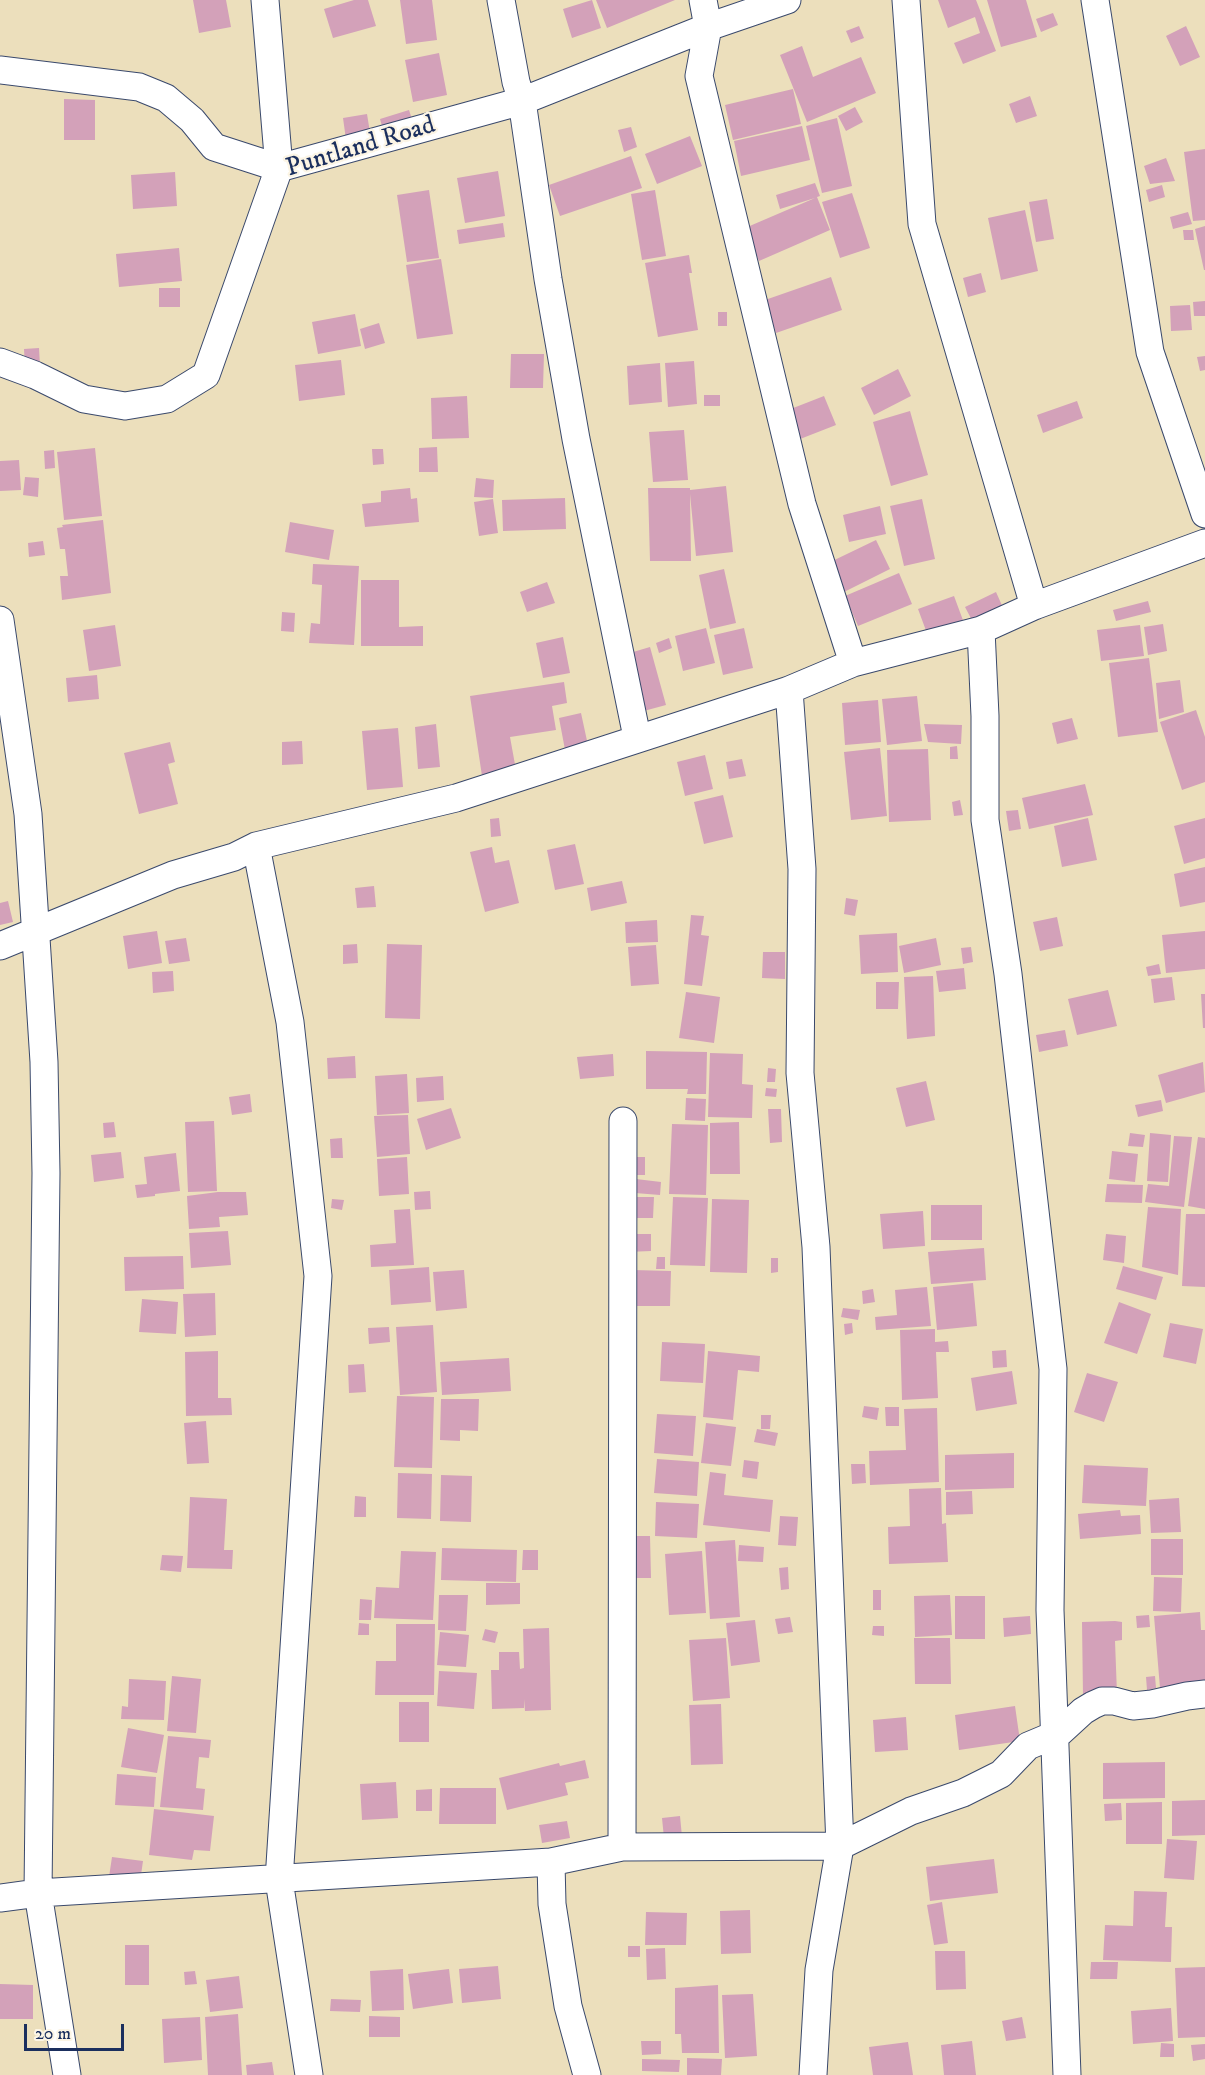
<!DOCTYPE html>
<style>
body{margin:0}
#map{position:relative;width:1205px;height:2075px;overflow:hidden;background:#ecdfbc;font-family:"IM FELL DW Pica",serif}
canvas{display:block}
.scale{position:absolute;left:24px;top:2024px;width:100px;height:27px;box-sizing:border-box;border:3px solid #1b2f5e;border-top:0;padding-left:8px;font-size:18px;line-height:21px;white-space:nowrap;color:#1b2f5e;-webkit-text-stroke:4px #fcf5e5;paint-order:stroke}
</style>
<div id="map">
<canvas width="1205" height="2075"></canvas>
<div class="scale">20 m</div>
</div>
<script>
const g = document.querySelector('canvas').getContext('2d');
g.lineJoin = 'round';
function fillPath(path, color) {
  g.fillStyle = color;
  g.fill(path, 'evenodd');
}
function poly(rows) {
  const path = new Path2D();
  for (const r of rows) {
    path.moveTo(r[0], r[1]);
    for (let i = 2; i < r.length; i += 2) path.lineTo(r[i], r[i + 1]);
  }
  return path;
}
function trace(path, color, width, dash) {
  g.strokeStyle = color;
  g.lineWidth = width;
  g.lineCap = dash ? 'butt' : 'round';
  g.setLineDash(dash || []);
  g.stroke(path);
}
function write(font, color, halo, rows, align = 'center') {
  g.font = font + ' "IM FELL DW Pica",serif';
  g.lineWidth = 4.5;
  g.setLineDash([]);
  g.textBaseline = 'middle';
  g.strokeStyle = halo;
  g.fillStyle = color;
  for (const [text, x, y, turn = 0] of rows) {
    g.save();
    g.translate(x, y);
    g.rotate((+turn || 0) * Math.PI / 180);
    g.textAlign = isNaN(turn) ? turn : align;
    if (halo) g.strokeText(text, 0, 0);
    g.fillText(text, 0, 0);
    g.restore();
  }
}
fillPath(poly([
 [193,0,226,0,231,27,199,33],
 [354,0,368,0,376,26,333,38,324,9],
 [400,0,432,0,437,40,406,44],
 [592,0,601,28,572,38,563,9],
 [596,0,675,0,607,28],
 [938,0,976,0,996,51,963,64,954,43,980,33,975,17,948,28],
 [987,0,1026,0,1037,37,1001,47],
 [1053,13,1058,25,1041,32,1036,19],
 [859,26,864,38,851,43,846,31],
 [1186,26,1200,57,1180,66,1166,36],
 [802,46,813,77,861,57,876,93,807,122,780,55],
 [439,53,447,95,413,102,405,60],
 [793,89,801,124,733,140,725,105],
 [1030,96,1037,116,1016,123,1009,104],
 [64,99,95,100,95,140,64,140],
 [855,107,863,122,846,131,838,116],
 [409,110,418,138,388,147,380,119],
 [367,114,373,151,348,154,343,118],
 [837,118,852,186,822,193,806,126],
 [802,126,810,160,741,176,734,141],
 [631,127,637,147,624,152,618,130],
 [690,136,702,166,657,184,645,154],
 [1205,149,1205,220,1193,221,1184,152],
 [631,156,642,188,560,216,549,185],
 [1166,158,1175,181,1150,184,1144,166],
 [498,171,505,216,465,223,457,178],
 [175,172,177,206,133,209,131,175],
 [815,183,820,196,817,197,830,230,759,261,745,228,815,198,780,209,776,195],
 [1162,185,1165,197,1149,202,1146,190],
 [429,190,439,258,407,262,397,195],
 [655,190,666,256,642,260,631,194],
 [852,193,870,248,840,258,822,202],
 [1047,199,1054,239,1036,242,1029,202],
 [1025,210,1038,271,1001,280,988,218],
 [1188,212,1192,224,1173,229,1170,217],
 [503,223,505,237,459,244,457,230],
 [1205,226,1205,270,1204,270,1195,229],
 [1183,230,1193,230,1194,240,1184,240],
 [179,248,182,281,119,287,116,254],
 [689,255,692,273,689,273,698,330,658,337,645,263],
 [441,259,453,334,417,339,406,265],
 [981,273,986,292,968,297,963,278],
 [831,277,842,310,776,333,765,300],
 [159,288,180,288,180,307,159,307],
 [1205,301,1205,316,1194,316,1193,302],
 [1190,305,1192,330,1171,331,1170,306],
 [718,312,727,312,727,326,718,326],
 [355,314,361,346,318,354,312,322],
 [379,323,385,343,365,349,360,329],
 [39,348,40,366,25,367,24,349],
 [511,354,544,354,543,388,510,388],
 [1205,356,1205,370,1200,371,1197,357],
 [341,360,345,395,299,401,295,365],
 [694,361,697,404,668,407,665,363],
 [660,363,662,402,629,405,627,366],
 [898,369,911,396,874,415,861,388],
 [704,395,720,395,720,406,704,406],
 [467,396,469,438,432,439,431,398],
 [824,396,836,425,795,441,783,412],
 [1077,401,1083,418,1043,433,1037,415],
 [910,411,928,475,891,486,873,422],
 [684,430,688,480,653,482,649,432],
 [437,447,438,472,419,472,419,448],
 [95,448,102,516,64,520,57,452],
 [372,449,383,449,384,464,373,465],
 [54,450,55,468,45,469,44,451],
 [19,460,21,490,0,491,0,461],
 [25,477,39,478,38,497,23,495],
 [476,478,494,480,493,498,474,497],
 [726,486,733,552,696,556,690,494,691,561,650,561,648,488,690,488,690,490],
 [410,488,411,499,417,498,419,522,365,527,362,504,381,502,381,491],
 [565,498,566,529,503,531,502,500],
 [493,499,498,533,479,536,474,502],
 [922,499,935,559,904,566,890,506],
 [880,506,886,534,849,542,843,515],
 [103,520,111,593,62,600,60,576,68,576,65,549,60,549,57,528,63,527,62,525],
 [290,522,334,530,329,560,285,552],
 [876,540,890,569,836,596,822,566],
 [43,541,45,555,29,557,28,543],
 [313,564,359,566,354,645,309,643,311,623,320,624,322,585,312,584],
 [724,569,736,623,710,629,699,575],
 [899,573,912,604,858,626,845,596],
 [361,580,399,580,399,627,423,626,423,646,361,646],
 [547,582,555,603,527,612,520,592],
 [996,592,1004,610,975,626,965,607],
 [954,596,964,623,928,636,918,609],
 [1148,601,1151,612,1116,621,1113,610],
 [282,612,295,613,294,632,281,631],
 [1163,624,1167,651,1148,655,1144,627],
 [115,625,121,666,89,671,83,630],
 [1140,625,1144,656,1101,661,1097,630],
 [706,628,715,663,683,671,675,636],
 [744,628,753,668,723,675,714,635],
 [563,637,570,673,543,678,536,643],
 [669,638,672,648,659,653,656,643],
 [650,647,666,705,640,712,623,655],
 [1149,658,1158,732,1118,737,1109,663],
 [97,675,99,699,68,702,66,678],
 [1180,680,1184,712,1159,719,1156,683],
 [564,682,567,703,552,706,556,730,510,737,516,770,482,776,470,696],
 [917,696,922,741,887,745,882,699],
 [878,700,881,742,845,745,842,703],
 [1196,710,1205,737,1205,782,1182,790,1160,722],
 [581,713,589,750,566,755,559,718],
 [1072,718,1078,739,1057,744,1052,723],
 [436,724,440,767,418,769,415,727],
 [924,724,962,725,961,744,928,742],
 [398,728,403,787,367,790,362,731],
 [302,741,303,764,282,765,282,742],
 [170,742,175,762,168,764,178,804,139,814,124,753],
 [957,746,958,759,950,759,950,747],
 [880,748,887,816,851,820,844,752],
 [928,749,931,820,889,822,887,750],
 [705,755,713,789,685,796,677,762],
 [742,759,746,776,729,779,726,762],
 [1085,784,1093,815,1029,829,1022,798],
 [723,795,733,837,704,844,694,802],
 [960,800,963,815,954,816,952,802],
 [1018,810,1021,829,1009,831,1006,811],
 [499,818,501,836,491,837,490,819],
 [1088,818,1097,860,1062,867,1054,826],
 [1205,818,1205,858,1184,864,1174,826],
 [575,844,584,884,555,890,547,850],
 [492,847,495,863,509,860,519,903,485,912,470,852],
 [1205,867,1205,902,1180,907,1174,874],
 [622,881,627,903,591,911,587,888],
 [374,886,376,907,357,908,355,888],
 [846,898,858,900,855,916,844,914],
 [8,901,13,922,0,925,0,903],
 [691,915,704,916,701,935,709,936,702,986,684,984],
 [1057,917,1063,946,1040,951,1033,922],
 [657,920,658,942,626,943,625,922],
 [157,931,162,963,128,969,123,936],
 [1205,931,1205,969,1166,973,1162,935],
 [897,933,898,972,861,974,859,935],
 [186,938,190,961,169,964,165,941],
 [936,938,941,965,904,973,899,946],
 [357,944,358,963,343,964,343,945],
 [387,944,422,945,420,1019,385,1018],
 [656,945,659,984,631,986,628,947],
 [971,947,973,962,963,964,961,948],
 [763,952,785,952,785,979,762,978],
 [1159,964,1161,974,1148,976,1146,967],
 [964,968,966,989,939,992,936,971],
 [173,971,174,991,153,993,152,972],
 [933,976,935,1036,907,1039,904,977],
 [1172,977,1175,1000,1154,1003,1151,979],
 [876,982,899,982,898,1009,876,1009],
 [1108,990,1117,1026,1077,1035,1068,999],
 [686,992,720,997,714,1043,679,1038],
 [1201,994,1205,994,1205,1028,1203,1028],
 [1065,1030,1068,1046,1039,1052,1036,1035],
 [646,1051,707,1052,706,1094,687,1094,688,1089,646,1089],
 [710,1053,743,1054,742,1084,753,1085,752,1118,708,1117],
 [613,1054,614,1076,580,1079,577,1057],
 [355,1056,356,1078,328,1079,327,1058],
 [1203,1062,1205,1092,1166,1103,1158,1075],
 [768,1068,776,1069,775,1082,767,1082],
 [407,1074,409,1113,377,1115,375,1076],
 [443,1076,444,1100,417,1102,416,1078],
 [926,1081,935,1120,906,1127,896,1088],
 [766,1088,777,1089,776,1097,765,1096],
 [250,1094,252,1112,232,1115,229,1097],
 [686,1098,706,1099,705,1121,685,1120],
 [1161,1100,1163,1111,1138,1117,1135,1105],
 [451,1108,461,1138,426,1150,417,1119],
 [768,1109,781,1109,782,1142,770,1143],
 [408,1115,410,1154,377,1157,374,1116],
 [214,1121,217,1191,188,1192,185,1122],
 [114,1122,116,1137,104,1138,103,1123],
 [739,1122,740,1174,710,1174,710,1123],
 [672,1124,708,1125,706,1195,669,1194],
 [1130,1133,1145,1135,1143,1147,1128,1146],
 [1150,1133,1171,1135,1168,1182,1147,1181],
 [1174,1136,1192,1137,1184,1207,1145,1202,1148,1184,1169,1186],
 [1198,1137,1205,1138,1205,1209,1188,1206],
 [342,1138,343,1158,331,1158,330,1139],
 [1112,1151,1138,1154,1135,1182,1109,1179],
 [121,1152,124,1178,94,1182,91,1155],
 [176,1153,180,1191,155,1194,155,1196,137,1198,135,1185,147,1184,144,1157],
 [407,1157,409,1194,379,1196,377,1159],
 [633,1157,645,1157,645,1175,633,1175],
 [636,1179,661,1182,660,1195,635,1193],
 [1107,1184,1143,1185,1142,1203,1105,1202],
 [430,1191,431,1209,415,1210,414,1192],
 [218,1192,246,1192,248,1215,219,1217,220,1227,189,1229,187,1196],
 [634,1197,654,1197,653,1218,634,1218],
 [673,1197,708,1198,705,1266,670,1265],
 [332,1199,344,1200,342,1210,331,1208],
 [712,1199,749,1200,747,1273,710,1272],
 [931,1205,982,1205,982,1240,931,1240],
 [1148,1207,1181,1209,1178,1275,1142,1267],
 [410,1209,414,1265,371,1267,370,1245,396,1243,394,1210],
 [923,1211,925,1246,883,1249,880,1214],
 [1186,1214,1205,1214,1205,1287,1182,1286],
 [228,1231,231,1265,191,1268,189,1233],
 [627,1234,651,1234,651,1251,627,1252],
 [1106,1234,1126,1236,1124,1263,1103,1260],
 [984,1248,986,1280,931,1284,928,1252],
 [183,1256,184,1289,125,1291,124,1257],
 [657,1257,665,1257,665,1269,656,1269],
 [771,1258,778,1258,778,1272,771,1273],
 [1123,1266,1163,1277,1156,1300,1116,1289],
 [429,1267,431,1302,391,1305,389,1270],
 [464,1270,467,1308,436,1311,433,1272],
 [633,1270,671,1271,670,1306,632,1306],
 [973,1283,977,1326,937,1330,933,1287],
 [927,1287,931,1326,876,1330,875,1317,897,1315,895,1290],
 [873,1289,875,1302,863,1304,862,1291],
 [215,1293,216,1335,185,1337,183,1294],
 [142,1299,178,1302,176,1334,139,1332],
 [1119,1302,1151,1314,1137,1354,1104,1343],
 [843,1308,860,1310,858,1320,841,1317],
 [852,1323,853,1333,845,1335,844,1324],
 [1170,1323,1203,1329,1196,1364,1163,1357],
 [433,1325,437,1392,400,1395,396,1327],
 [389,1327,390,1342,369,1344,368,1328],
 [935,1329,935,1342,948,1341,949,1352,936,1352,938,1398,902,1400,900,1330],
 [662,1342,705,1344,703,1383,660,1381],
 [1006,1350,1007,1367,993,1368,992,1351],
 [218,1351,218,1398,231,1398,232,1415,186,1416,185,1352],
 [708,1351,760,1356,759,1372,738,1370,733,1420,703,1417],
 [509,1358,511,1391,442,1395,440,1362],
 [364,1364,366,1392,349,1393,348,1365],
 [1012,1371,1017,1404,976,1411,971,1378],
 [1087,1373,1118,1382,1104,1422,1074,1412],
 [397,1396,434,1397,432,1468,394,1467],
 [441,1399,479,1399,478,1431,460,1430,460,1441,440,1440],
 [864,1406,879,1408,877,1420,862,1417],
 [885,1407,899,1407,899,1426,886,1426],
 [937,1408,939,1482,870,1485,869,1451,906,1450,904,1409],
 [657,1414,696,1416,693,1456,654,1453],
 [761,1415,771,1415,770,1429,761,1429],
 [206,1421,209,1463,187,1464,184,1423],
 [706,1423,736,1427,731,1466,701,1463],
 [757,1429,778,1433,775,1446,754,1442],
 [1014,1453,1014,1488,945,1490,945,1455],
 [657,1459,699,1462,697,1496,654,1493],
 [744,1460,759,1462,757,1479,742,1477],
 [851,1464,865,1464,866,1483,852,1484],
 [1084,1465,1148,1468,1146,1506,1082,1503],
 [710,1472,726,1474,724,1495,773,1500,770,1532,703,1525],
 [398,1473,432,1474,431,1519,397,1518],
 [441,1475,472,1476,471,1522,440,1521],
 [941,1488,942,1524,946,1523,948,1562,889,1564,888,1527,910,1526,909,1489],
 [972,1491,973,1514,946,1515,946,1492],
 [355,1496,366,1497,366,1517,354,1517],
 [190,1497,227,1499,224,1550,233,1550,232,1569,187,1568],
 [1179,1498,1181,1532,1151,1533,1149,1500],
 [656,1502,699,1504,697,1538,655,1536],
 [1120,1510,1121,1516,1140,1515,1141,1534,1080,1539,1078,1514],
 [780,1516,798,1517,796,1546,778,1545],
 [634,1536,650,1536,651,1578,635,1578],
 [1151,1539,1183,1539,1183,1575,1151,1575],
 [735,1540,740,1617,710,1619,705,1542],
 [739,1545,764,1547,763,1562,738,1561],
 [442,1548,517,1550,516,1582,441,1580],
 [523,1550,538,1550,538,1570,522,1570],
 [401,1551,436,1552,433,1620,374,1618,376,1587,399,1588],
 [702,1551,706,1613,669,1615,665,1554],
 [162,1555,183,1556,181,1572,160,1570],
 [788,1567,789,1589,781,1590,779,1568],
 [1154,1577,1182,1578,1181,1612,1153,1611],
 [486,1583,520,1583,520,1604,486,1605],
 [873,1590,881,1590,881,1610,873,1610],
 [439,1595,468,1595,466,1631,438,1630],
 [950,1595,952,1635,915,1637,914,1596],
 [955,1596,985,1596,985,1639,955,1639],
 [360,1599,372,1600,371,1620,359,1620],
 [1200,1612,1201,1630,1205,1630,1205,1684,1160,1688,1154,1616],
 [1149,1615,1150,1627,1137,1628,1136,1616],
 [1030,1616,1031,1634,1004,1637,1003,1618],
 [790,1617,793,1632,778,1634,775,1619],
 [755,1620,760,1662,731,1666,726,1623],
 [1115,1621,1122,1622,1122,1640,1115,1641,1117,1694,1083,1695,1082,1622],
 [359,1623,369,1624,369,1635,358,1635],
 [396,1624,435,1624,434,1695,375,1695,376,1661,396,1661],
 [873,1626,884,1626,884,1636,872,1635],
 [549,1628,551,1710,525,1711,524,1699,524,1708,492,1709,491,1670,499,1670,499,1652,519,1652,520,1669,524,1668,523,1629],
 [485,1629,498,1632,495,1643,482,1640],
 [440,1632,469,1635,466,1667,437,1665],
 [726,1638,730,1698,693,1701,689,1640],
 [914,1638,950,1638,951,1684,915,1684],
 [439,1671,477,1673,474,1709,437,1706],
 [172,1676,201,1679,196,1733,167,1731],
 [1155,1676,1156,1688,1147,1690,1146,1677],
 [129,1679,166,1681,164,1720,121,1719,122,1706,128,1707],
 [399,1702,429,1702,429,1742,399,1742],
 [721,1704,723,1764,691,1765,689,1705],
 [1015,1706,1020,1741,959,1750,955,1715],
 [906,1717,908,1750,875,1752,873,1720],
 [128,1728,164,1735,157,1773,121,1767],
 [168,1736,211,1740,209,1758,199,1757,196,1788,205,1789,203,1810,160,1807],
 [585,1760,589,1778,565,1783,568,1795,507,1810,499,1778,559,1763,560,1766],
 [1165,1762,1165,1798,1103,1799,1103,1763],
 [117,1774,156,1777,154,1807,115,1805],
 [396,1782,398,1818,362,1820,360,1784],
 [440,1788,496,1788,496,1824,439,1824],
 [432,1789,432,1811,416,1811,416,1790],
 [1205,1800,1205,1835,1172,1836,1172,1801],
 [1162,1802,1162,1844,1126,1844,1126,1803],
 [1121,1803,1122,1820,1105,1821,1104,1804],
 [154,1809,214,1816,210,1851,194,1850,192,1860,149,1855],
 [680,1816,683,1847,665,1848,662,1818],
 [567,1821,570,1838,542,1843,539,1825],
 [1167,1839,1197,1841,1194,1880,1164,1878],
 [112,1857,143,1861,140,1882,109,1877],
 [994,1859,998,1893,930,1901,926,1867],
 [1134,1891,1167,1892,1165,1927,1172,1927,1171,1962,1103,1960,1105,1925,1133,1926],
 [942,1902,948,1943,934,1945,927,1905],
 [750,1910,751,1953,721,1954,720,1911],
 [646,1912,687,1913,686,1945,645,1945],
 [125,1945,149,1945,149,1985,125,1985],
 [628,1946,640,1946,640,1957,628,1957],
 [665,1948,666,1979,647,1980,646,1949],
 [935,1951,965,1951,966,1989,936,1990],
 [1091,1962,1118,1962,1117,1979,1090,1979],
 [498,1966,501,1999,462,2003,459,1969],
 [1205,1967,1205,2037,1178,2038,1175,1968],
 [403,1969,404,2010,372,2011,370,1971],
 [449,1969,453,2003,413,2009,408,1974],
 [195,1971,197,1984,185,1985,184,1972],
 [239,1976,243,2008,210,2012,206,1980],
 [0,1984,33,1985,33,2019,0,2019],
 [718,1985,719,2053,682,2053,681,2034,675,2034,675,1988],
 [753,1994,757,2056,725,2058,722,1995],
 [331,1999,361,2000,360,2012,330,2011],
 [1171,2008,1173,2041,1133,2044,1131,2011],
 [238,2014,242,2075,208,2075,205,2017],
 [369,2016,400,2017,400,2037,369,2037],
 [200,2017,202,2060,164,2063,162,2019],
 [1022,2017,1026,2038,1006,2041,1002,2021],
 [641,2041,661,2041,661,2054,642,2055],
 [972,2041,976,2075,944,2075,941,2045],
 [908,2042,913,2075,873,2075,869,2047],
 [1161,2043,1174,2044,1174,2057,1160,2057],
 [1205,2044,1205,2059,1193,2061,1191,2045],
 [687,2058,722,2059,721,2075,687,2075],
 [642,2059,680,2060,679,2072,642,2071],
 [272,2062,274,2075,247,2075,246,2065]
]), '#d3a1b9');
const minor = poly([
 [501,0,516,82,522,101,548,279,576,439,637,737],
 [703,0,708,27,699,76,802,504,853,663],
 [906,0,922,224,1034,606],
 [1095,0,1150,352,1205,514],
 [0,70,139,87,166,98,192,120,214,147,279,168],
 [279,168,522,101,708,27,787,0],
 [0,362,35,375,84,399,125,406,167,399,206,375,279,168,265,0],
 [0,620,28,814,44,1062,46,1173,38,1893,67,2075],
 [981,630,985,716,985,820,1008,974,1053,1369,1050,1610,1067,2075],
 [789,690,802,869,800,1073,816,1247,840,1846,819,1970,813,2075],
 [256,846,290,1022,318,1276,279,1880,309,2075],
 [0,946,173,875,234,857,256,846,456,798,789,690,853,663,981,630,1034,606,1205,543],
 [622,1847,623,1121],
 [551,1862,552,1904,568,2006,587,2075],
 [0,1898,38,1893,551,1862,622,1847,840,1846,911,1811,963,1793,1001,1774,1028,1746,1059,1733,1083,1711,1093,1705,1102,1701,1114,1701,1133,1706,1152,1704,1187,1696,1205,1694]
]);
trace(minor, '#3a496c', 29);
trace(minor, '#fff', 27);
write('26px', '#1b2f5e', '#fcf5e5', [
 ["Puntland Road",361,148,-17]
]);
</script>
